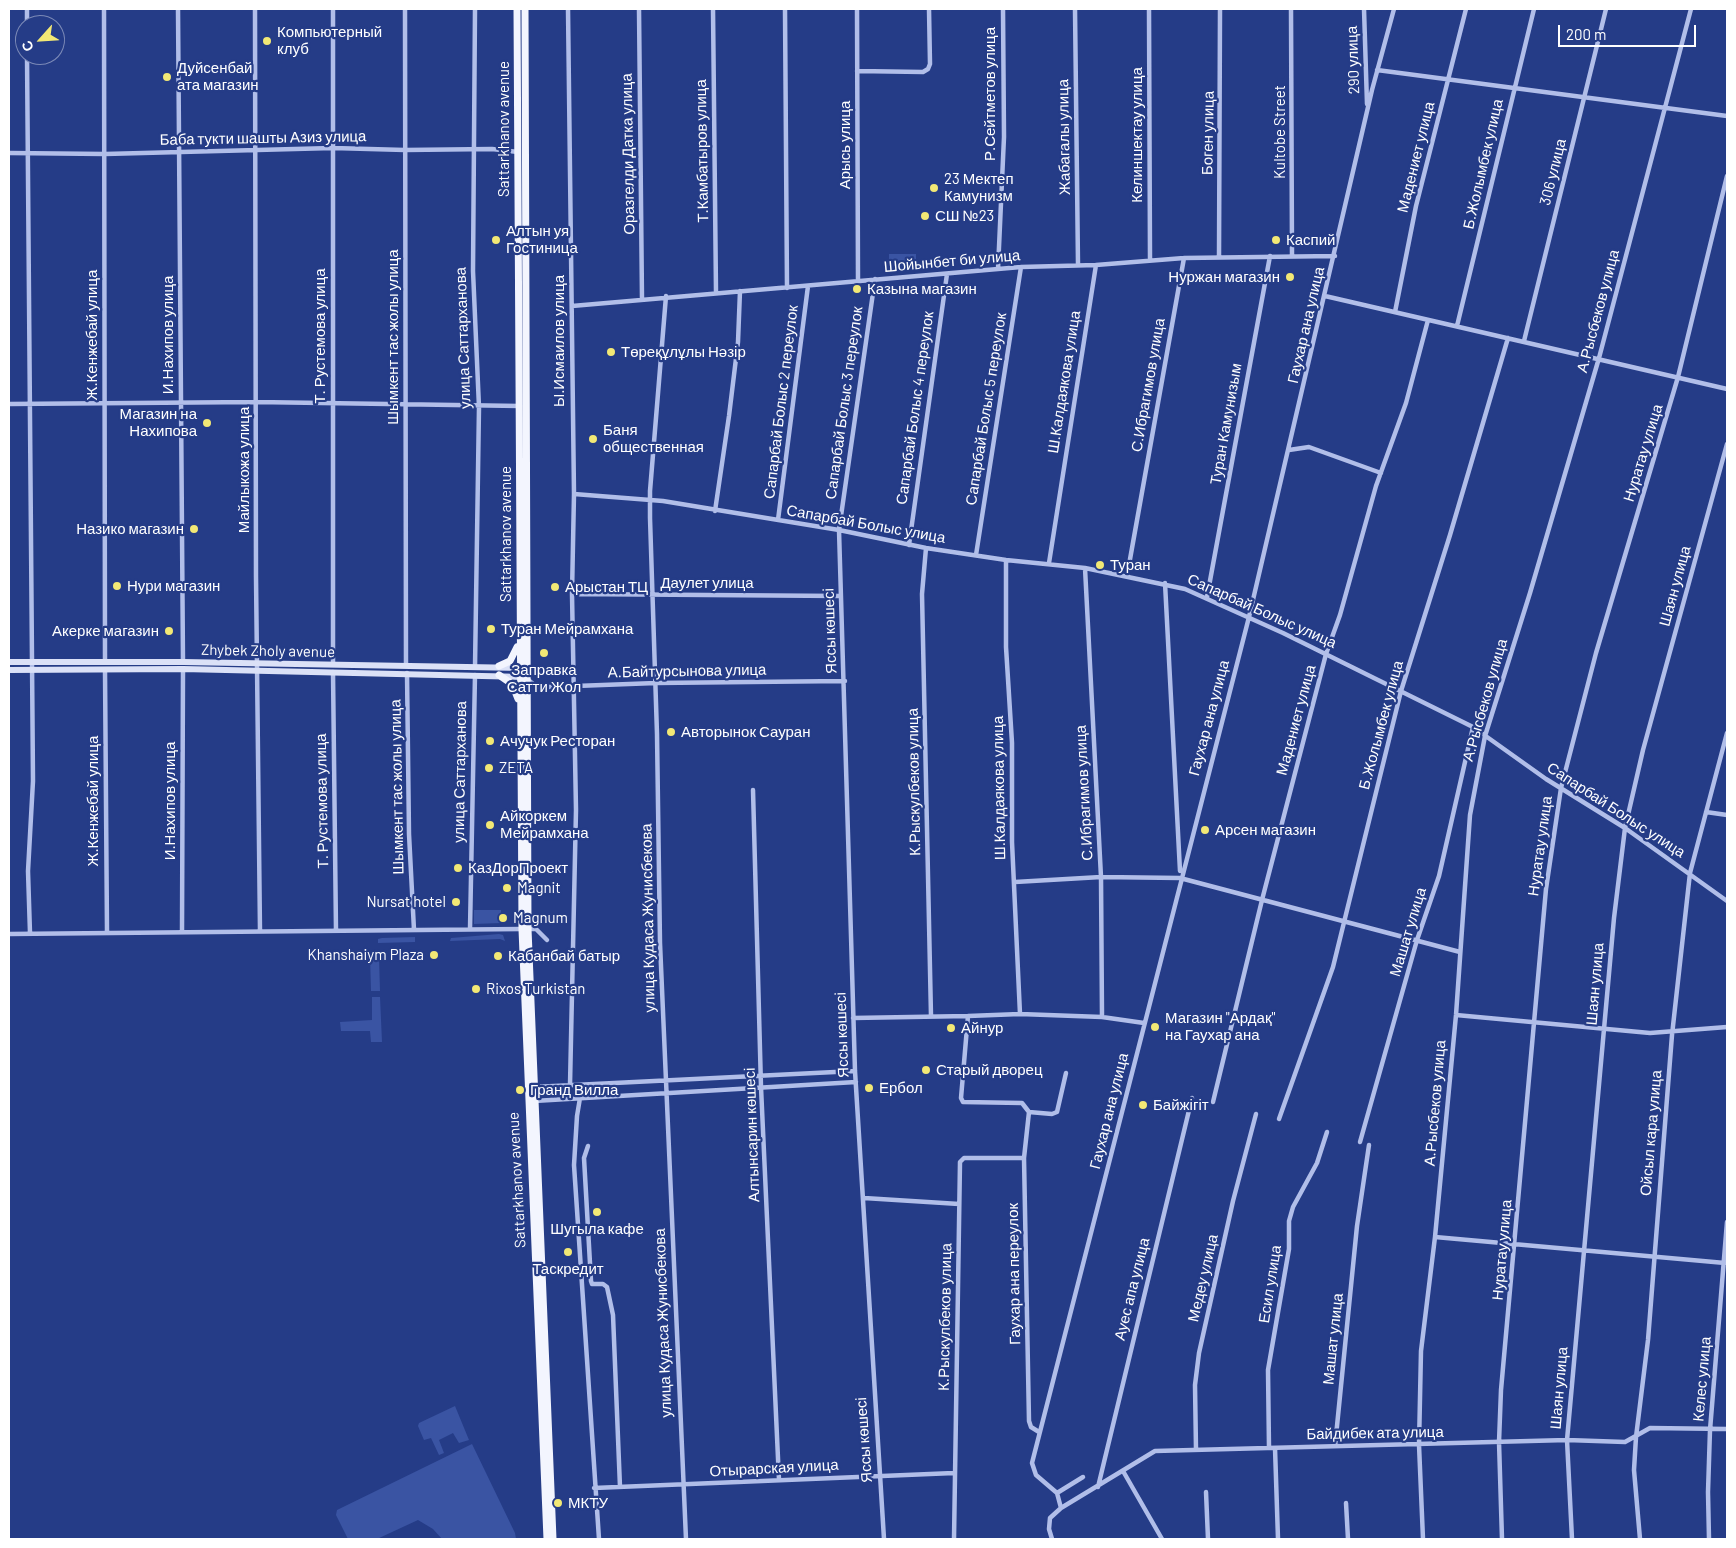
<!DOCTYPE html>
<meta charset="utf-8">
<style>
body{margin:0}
#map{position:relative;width:1736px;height:1548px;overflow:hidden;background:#253c87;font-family:Barlow,sans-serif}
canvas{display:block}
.frame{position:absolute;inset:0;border:10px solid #fff;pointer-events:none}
.north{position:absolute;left:15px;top:15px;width:50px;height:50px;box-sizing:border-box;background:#253c87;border:1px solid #7c8ab7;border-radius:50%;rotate:244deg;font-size:14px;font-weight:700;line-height:20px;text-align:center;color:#fff}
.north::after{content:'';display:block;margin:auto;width:18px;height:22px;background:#f2e875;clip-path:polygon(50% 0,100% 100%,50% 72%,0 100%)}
.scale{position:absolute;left:1558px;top:25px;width:138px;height:22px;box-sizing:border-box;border:2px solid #fff;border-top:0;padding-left:6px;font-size:15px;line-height:18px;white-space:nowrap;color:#fff;-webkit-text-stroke:4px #253c87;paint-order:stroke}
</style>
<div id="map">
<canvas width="1736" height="1548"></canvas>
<div class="frame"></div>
<div class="north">С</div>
<div class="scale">200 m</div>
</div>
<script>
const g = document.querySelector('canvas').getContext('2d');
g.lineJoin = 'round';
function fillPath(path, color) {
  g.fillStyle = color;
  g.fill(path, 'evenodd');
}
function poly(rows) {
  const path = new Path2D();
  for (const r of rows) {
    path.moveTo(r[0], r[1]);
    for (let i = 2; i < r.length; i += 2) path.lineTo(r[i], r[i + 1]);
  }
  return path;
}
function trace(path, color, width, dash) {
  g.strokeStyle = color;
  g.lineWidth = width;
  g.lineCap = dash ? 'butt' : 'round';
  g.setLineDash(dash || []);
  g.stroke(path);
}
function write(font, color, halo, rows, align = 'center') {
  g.font = font + ' Barlow,sans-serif';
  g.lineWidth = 4.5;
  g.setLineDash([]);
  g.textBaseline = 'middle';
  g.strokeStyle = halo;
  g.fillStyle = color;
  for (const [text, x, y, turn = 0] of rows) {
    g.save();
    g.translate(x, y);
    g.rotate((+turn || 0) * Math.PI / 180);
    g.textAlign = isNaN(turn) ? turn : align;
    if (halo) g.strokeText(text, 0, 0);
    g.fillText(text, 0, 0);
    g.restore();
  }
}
fillPath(poly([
 [889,254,916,254,916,267,889,267],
 [474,910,501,910,501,923,474,924],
 [499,934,503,935,505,941,500,939,450,941,451,938],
 [415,937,415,942,378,943,378,939,382,938],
 [370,957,379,957,380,991,371,991],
 [372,997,380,997,382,1042,371,1042,370,1031,341,1031,340,1022,372,1020],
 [455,1406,469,1440,459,1443,453,1433,439,1440,444,1453,439,1455,431,1438,424,1440,418,1426,419,1423],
 [472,1444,515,1533,516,1539,442,1539,433,1529,418,1520,377,1539,348,1539,336,1515,337,1510]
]), '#3a54a3');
trace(poly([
 [27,9,27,25],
 [104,9,105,662],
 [178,9,183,662],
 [255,9,256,577,260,931],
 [333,9,333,664],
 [405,9,406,665],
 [568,9,574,494,572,594,576,810,570,1085],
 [639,9,642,299],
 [713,9,716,292],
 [785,9,787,288],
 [857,9,858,281],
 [1075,9,1078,265],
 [1149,9,1150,260],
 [1291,9,1292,255],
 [1364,9,1367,104],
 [27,55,33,781,28,871,30,933],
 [1377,70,1727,116],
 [857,71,923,72,928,69,930,64,929,9],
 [9,153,105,154,333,148,405,150,492,149,518,152],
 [1219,257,1220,9],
 [998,269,1004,137,1003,9],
 [875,279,839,530,855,1071,884,1539],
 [666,296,650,491,650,518,657,734,660,943,686,1539],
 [1325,296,1727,389],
 [572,306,1021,267,1096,265,1184,258,1335,256],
 [1395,312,1416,206,1466,9],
 [1457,326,1534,9],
 [1524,341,1606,9],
 [9,404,256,402,520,406],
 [1289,450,1309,447,1381,473],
 [574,494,663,501,839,530,926,548,1006,560,1085,568,1185,589,1283,633,1473,727,1546,779,1625,828,1727,901],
 [715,511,729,416,738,342,740,291],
 [778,520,808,286],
 [909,545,947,274],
 [926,548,922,594,931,1016],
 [976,555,1021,267],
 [1006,560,1006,647,1012,743,1012,842,1020,1014],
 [1049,563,1096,265],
 [1085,568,1101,877,1102,1017],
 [1127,576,1184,258],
 [1165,583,1180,871],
 [572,594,841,596],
 [1207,597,1270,256],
 [475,667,479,407,473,271,475,9],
 [105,670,107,932],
 [333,672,336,931],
 [407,673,409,834,414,930],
 [527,679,537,687,549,687,656,683,845,681],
 [753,790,761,1087,779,1480],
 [1706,812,1727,815],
 [1015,882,1101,877,1180,878,1460,952],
 [470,929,475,675],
 [528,929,536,929,547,940],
 [182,932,183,669],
 [9,934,522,929],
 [1456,1015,1650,1033,1727,1027],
 [968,1016,1020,1014,1102,1017,1144,1023],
 [853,1018,968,1016,961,1098,963,1102,1022,1103,1029,1112],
 [534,1087,855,1071],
 [580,1098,577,1116,574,1165,599,1539],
 [534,1101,856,1082],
 [1213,1102,1262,900,1326,654,1340,615,1376,486,1406,403,1428,320],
 [1279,1119,1333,967,1401,691,1450,535,1508,338],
 [1360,1142,1417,940,1439,876,1473,727],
 [588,1146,584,1158,591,1281,592,1284,603,1284,607,1287,613,1315,620,1487],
 [864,1198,959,1204],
 [1435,1237,1725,1263],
 [1039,1432,1031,1427,1029,1421,1024,1158,1029,1112,1052,1114,1057,1112,1066,1073],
 [1335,1446,1357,1226,1369,1145],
 [1269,1448,1268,1370,1289,1249,1289,1221,1293,1207,1317,1163,1327,1132],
 [1275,1448,1278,1539],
 [1196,1450,1195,1385,1199,1353,1233,1201,1256,1114],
 [1123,1471,1162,1539],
 [1098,1487,1192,1098],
 [594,1488,954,1473],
 [1206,1492,1208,1539],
 [1057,1493,1083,1477],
 [1346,1503,1348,1539],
 [1061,1508,1057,1493,1036,1475,1032,1463,1249,617,1372,90,1394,9],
 [954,1539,960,1162,964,1158,1024,1158],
 [1052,1539,1049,1529,1050,1518,1061,1508,1155,1451,1567,1440,1625,1442,1650,1428,1727,1429],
 [1423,1539,1419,1445,1421,1351,1435,1237,1456,1015,1470,815,1485,736,1530,593,1599,358,1691,9],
 [1502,1539,1499,1442,1501,1390,1546,889,1561,788,1596,653,1678,377,1727,176],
 [1572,1539,1567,1440,1614,918,1625,828,1643,750,1727,444],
 [1640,1539,1634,1470,1636,1437,1648,1340,1672,1035,1690,873,1727,733],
 [1709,1539,1708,1492,1710,1430,1727,1222]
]), '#b1bee9', 4.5);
trace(poly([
 [9,662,183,662,523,668],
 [9,670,183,669,525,677]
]), '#dbe1f7', 6);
trace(poly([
 [517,9,522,929,547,1539],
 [525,9,528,929,553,1539],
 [499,666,510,661,517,647],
 [499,675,512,684,518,699]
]), '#f3f5fe', 7);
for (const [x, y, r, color] of [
 [267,41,5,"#f2e875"],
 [167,77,5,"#f2e875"],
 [934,188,5,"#f2e875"],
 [925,216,5,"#f2e875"],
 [496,240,5,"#f2e875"],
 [1276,240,5,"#f2e875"],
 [1290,277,5,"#f2e875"],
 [857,289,5,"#f2e875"],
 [611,352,5,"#f2e875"],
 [207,423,5,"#f2e875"],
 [593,439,5,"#f2e875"],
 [194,529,5,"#f2e875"],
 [1100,565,5,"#f2e875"],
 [117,586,5,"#f2e875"],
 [555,587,5,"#f2e875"],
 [491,629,5,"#f2e875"],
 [169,631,5,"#f2e875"],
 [544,653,5,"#f2e875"],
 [671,732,5,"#f2e875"],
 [490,741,5,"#f2e875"],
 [489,768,5,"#f2e875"],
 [490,825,5,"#f2e875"],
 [1205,830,5,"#f2e875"],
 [458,868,5,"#f2e875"],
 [507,888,5,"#f2e875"],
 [456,902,5,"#f2e875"],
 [503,918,5,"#f2e875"],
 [434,955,5,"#f2e875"],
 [498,956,5,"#f2e875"],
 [476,989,5,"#f2e875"],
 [1155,1027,5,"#f2e875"],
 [951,1028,5,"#f2e875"],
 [926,1070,5,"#f2e875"],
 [869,1088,5,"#f2e875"],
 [520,1090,5,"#f2e875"],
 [1143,1105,5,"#f2e875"],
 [597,1212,5,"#f2e875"],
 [568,1252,5,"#f2e875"],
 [558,1503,5,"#f2e875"]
]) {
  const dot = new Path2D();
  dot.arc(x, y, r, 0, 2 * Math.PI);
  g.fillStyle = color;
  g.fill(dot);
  trace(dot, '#253c87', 2);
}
write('15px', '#fff', '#253c87', [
 ["Компьютерный",277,32],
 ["клуб",277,49],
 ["Дуйсенбай",177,68],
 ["ата магазин",177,85],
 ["23 Мектеп",944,179],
 ["Камунизм",944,196],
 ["СШ №23",935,216],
 ["Алтын уя",506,231],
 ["Гостиница",506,248],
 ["Каспий",1286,240],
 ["Нуржан магазин",1280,277,"right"],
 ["Казына магазин",867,289],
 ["Төреқұлұлы Нәзір",621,352],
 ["Магазин на",197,414,"right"],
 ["Нахипова",197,431,"right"],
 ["Баня",603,430],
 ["общественная",603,447],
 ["Назико магазин",184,529,"right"],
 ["Туран",1110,565],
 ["Нури магазин",127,586],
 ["Арыстан ТЦ",565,587],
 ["Туран Мейрамхана",501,629],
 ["Акерке магазин",159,631,"right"],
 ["Заправка",544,670,"center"],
 ["Сатти Жол",544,687,"center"],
 ["Авторынок Сауран",681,732],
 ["Ачучук Ресторан",500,741],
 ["ZETA",499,768],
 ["Айкоркем",500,816],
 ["Мейрамхана",500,833],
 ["Арсен магазин",1215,830],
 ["КазДорПроект",468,868],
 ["Magnit",517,888],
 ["Nursat hotel",446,902,"right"],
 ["Magnum",513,918],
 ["Khanshaiym Plaza",424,955,"right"],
 ["Кабанбай батыр",508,956],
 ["Rixos Turkistan",486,989],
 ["Магазин \"Ардақ\"",1165,1018],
 ["на Гаухар ана",1165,1035],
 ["Айнур",961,1028],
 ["Старый дворец",936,1070],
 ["Ербол",879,1088],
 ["Гранд Вилла",530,1090],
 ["Байжігіт",1153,1105],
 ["Шугыла кафе",597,1229,"center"],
 ["Таскредит",568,1269,"center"],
 ["МКТУ",568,1503]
], 'left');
write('15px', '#fff', '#253c87', [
 ["290 улица",1353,60,-92],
 ["Р.Сейтметов улица",990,94,-90],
 ["Sattarkhanov avenue",504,129,-90],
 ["Kultobe Street",1280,132,-90],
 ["Боген улица",1208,133,-89],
 ["Келиншектау улица",1137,135,-90],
 ["Жабагалы улица",1064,137,-91],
 ["Баба тукти шашты Азиз улица",263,138,-1],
 ["Арысь улица",845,145,-90],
 ["Т.Камбатыров улица",702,151,-91],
 ["Оразгелди Датка улица",628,154,-91],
 ["Мадениет улица",1416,157,-76],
 ["Б.Жолымбек улица",1483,164,-77],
 ["306 улица",1553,172,-76],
 ["Шойынбет би улица",952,261,-5],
 ["А.Рысбеков улица",1598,311,-75],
 ["Гаухар ана улица",1306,325,-77],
 ["Ж.Кенжебай улица",92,335,-90],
 ["И.Нахипов улица",168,335,-90],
 ["Т. Рустемова улица",320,336,-90],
 ["Шымкент тас жолы улица",393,337,-90],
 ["улица Саттарханова",463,338,-92],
 ["Ы.Исмаилов улица",559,341,-90],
 ["Ш.Калдаякова улица",1064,382,-81],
 ["С.Ибрагимов улица",1148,385,-80],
 ["Сапарбай Болыс 2 переулок",781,402,-83],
 ["Сапарбай Болыс 3 переулок",844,403,-82],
 ["Сапарбай Болыс 4 переулок",915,408,-82],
 ["Сапарбай Болыс 5 переулок",986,409,-81],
 ["Туран Камунизым",1226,424,-80],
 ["Нуратау улица",1643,453,-73],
 ["Майлыкожа улица",244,470,-90],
 ["Сапарбай Болыс улица",866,524,10],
 ["Sattarkhanov avenue",506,534,-90],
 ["Даулет улица",707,583],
 ["Шаян улица",1675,586,-75],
 ["Сапарбай Болыс улица",1262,611,24],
 ["Яссы көшесі",830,631,-92],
 ["Zhybek Zholy avenue",268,651,1],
 ["А.Байтурсынова улица",687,671,-1],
 ["А.Рысбеков улица",1485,700,-74],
 ["Гаухар ана улица",1209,718,-75],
 ["Мадениет улица",1296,720,-75],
 ["Б.Жолымбек улица",1381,725,-75],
 ["улица Саттарханова",460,772,-89],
 ["К.Рыскулбеков улица",914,782,-91],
 ["Шымкент тас жолы улица",397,787,-91],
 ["Ш.Калдаякова улица",999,788,-91],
 ["С.Ибрагимов улица",1084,793,-93],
 ["Ж.Кенжебай улица",93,801,-90],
 ["И.Нахипов улица",170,801,-90],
 ["Т. Рустемова улица",322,801,-91],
 ["Сапарбай Болыс улица",1616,810,33],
 ["Нуратау улица",1540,846,-82],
 ["улица Кудаса Жунисбекова",648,918,-91],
 ["Машат улица",1408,932,-73],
 ["Шаян улица",1595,984,-85],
 ["Яссы көшесі",842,1035,-92],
 ["А.Рысбеков улица",1435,1103,-85],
 ["Гаухар ана улица",1109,1111,-76],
 ["Ойсыл кара улица",1651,1133,-85],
 ["Алтынсарин көшесі",752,1135,-92],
 ["Sattarkhanov avenue",517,1180,-93],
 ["Нуратау улица",1502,1250,-85],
 ["Гаухар ана переулок",1014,1274,-91],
 ["Медеу улица",1203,1278,-77],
 ["Есил улица",1270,1284,-81],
 ["Ауес апа улица",1132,1289,-76],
 ["К.Рыскулбеков улица",945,1317,-89],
 ["улица Кудаса Жунисбекова",663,1323,-92],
 ["Машат улица",1333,1339,-84],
 ["Келес улица",1702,1379,-85],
 ["Шаян улица",1559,1388,-85],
 ["Байдибек ата улица",1375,1433,-1],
 ["Яссы көшесі",864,1440,-94],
 ["Отырарская улица",774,1468,-3]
]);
</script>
